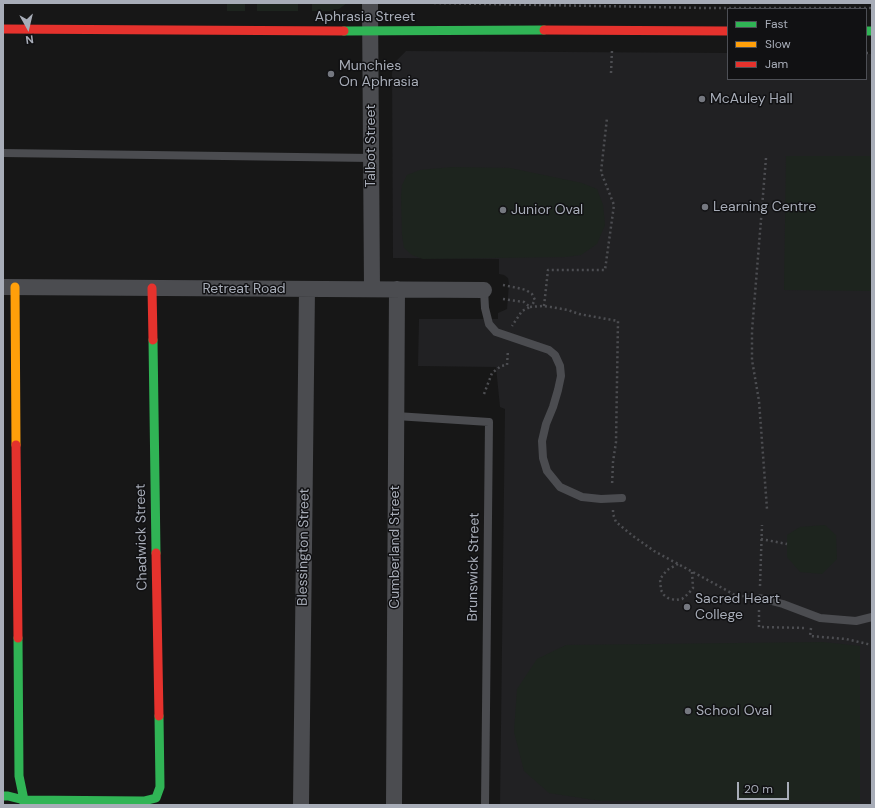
<!DOCTYPE html>
<style>
body{margin:0}
#map{position:relative;width:875px;height:808px;overflow:hidden;background:#171717;font-family:"DM Sans",sans-serif}
canvas{display:block}
.frame{position:absolute;inset:0;border:4px solid #a8adb8;pointer-events:none}
.legend{position:absolute;left:727px;top:8px;width:140px;height:72px;box-sizing:border-box;background:#111113;border:1px solid #4d4f55;margin:0;padding:5px 7px;list-style:none;font-size:12px;color:#a8adb8}
.legend li{display:flex;align-items:center;gap:8px;height:20px}
.legend b{width:20px;border:1px solid #4d4f55}
.north{position:absolute;left:8px;top:8px;width:40px;height:40px;-webkit-text-stroke:3px #111113;paint-order:stroke;rotate:172deg;font-size:11px;font-weight:700;line-height:16px;text-align:center;color:#a8adb8}
.north::after{content:'';display:block;margin:auto;width:14px;height:18px;background:#a8adb8;clip-path:polygon(50% 0,100% 100%,50% 72%,0 100%)}
.scale{position:absolute;left:737px;top:782px;width:52px;height:18px;box-sizing:border-box;border:2px solid #a8adb8;border-top:0;padding-left:5px;font-size:12px;line-height:14px;white-space:nowrap;color:#a8adb8;-webkit-text-stroke:3px #111113;paint-order:stroke}
</style>
<div id="map">
<canvas width="875" height="808"></canvas>
<div class="frame"></div>
<ul class="legend">
<li><b style="height:5px;background:#30b455"></b>Fast</li>
<li><b style="height:5px;background:#ff9f0a"></b>Slow</li>
<li><b style="height:5px;background:#e5322d"></b>Jam</li>
</ul>
<div class="north">N</div>
<div class="scale">20 m</div>
</div>
<script>
const g = document.querySelector('canvas').getContext('2d');
g.lineJoin = 'round';
function fillPath(path, color) {
  g.fillStyle = color;
  g.fill(path, 'evenodd');
}
function poly(rows) {
  const path = new Path2D();
  for (const r of rows) {
    path.moveTo(r[0], r[1]);
    for (let i = 2; i < r.length; i += 2) path.lineTo(r[i], r[i + 1]);
  }
  return path;
}
function trace(path, color, width, dash) {
  g.strokeStyle = color;
  g.lineWidth = width;
  g.lineCap = dash ? 'butt' : 'round';
  g.setLineDash(dash || []);
  g.stroke(path);
}
function write(font, color, halo, rows, align = 'center') {
  g.font = font + ' "DM Sans",sans-serif';
  g.lineWidth = 3;
  g.setLineDash([]);
  g.textBaseline = 'middle';
  g.strokeStyle = halo;
  g.fillStyle = color;
  for (const [text, x, y, turn = 0] of rows) {
    g.save();
    g.translate(x, y);
    g.rotate((+turn || 0) * Math.PI / 180);
    g.textAlign = isNaN(turn) ? turn : align;
    if (halo) g.strokeText(text, 0, 0);
    g.fillText(text, 0, 0);
    g.restore();
  }
}
fillPath(poly([
 [406,51,728,53,728,79,866,79,866,54,872,54,872,805,500,805,505,409,500,407,496,367,418,366,419,319,498,319,498,313,507,309,509,284,508,278,504,275,499,274,499,259,393,258,392,65]
]), '#212123');
fillPath(poly([
 [227,3,245,3,245,11,227,11],
 [257,3,298,3,298,11,257,11],
 [312,3,347,3,339,9,329,11,312,11],
 [786,156,872,156,872,291,784,290],
 [452,167,510,168,582,183,597,189,603,205,605,225,597,244,581,255,566,257,423,259,412,255,404,248,402,235,401,197,402,185,407,175,420,170],
 [825,525,836,535,837,559,822,574,800,572,787,557,787,535,800,527],
 [823,642,860,646,860,802,601,801,549,793,524,771,514,732,517,689,537,659,566,645]
]), '#1d241e');
trace(poly([
 [434,3,704,8,872,8],
 [866,53,872,53],
 [611,73,612,50],
 [766,158,752,331,752,360,759,401,767,509],
 [503,285,518,288,526,290,532,294,535,300,531,307],
 [503,299,524,302,530,307,522,311,512,326],
 [544,306,548,270,605,270,614,205,601,172,607,118],
 [530,307,542,306,551,307,568,310,579,314,618,321,616,442,613,462,612,486],
 [484,394,492,373,501,366,507,365,508,350],
 [613,510,613,514,616,522,633,536,654,551,715,584,735,595,749,597],
 [761,539,787,544],
 [678,564,667,570,660,579,661,590,664,595,668,598,675,600,682,599,688,594,693,588,692,572],
 [760,586,762,525],
 [759,610,759,627,807,628],
 [811,628,810,636,846,639,872,645]
]), '#4d4e52', 2.5, [2, 3]);
trace(poly([
 [3,153,371,158],
 [484,290,485,308,489,324,496,332,549,350,555,355,560,366,561,376,558,390,553,407,546,424,542,441,543,458,547,471,560,487,582,497,601,499,622,498],
 [396,416,489,422,485,805],
 [760,598,783,604,820,618,856,621,872,617]
]), '#4b4c50', 8);
trace(poly([
 [370,3,372,289],
 [3,287,484,290],
 [301,805,307,289],
 [394,805,397,289]
]), '#4b4c50', 16);
trace(poly([
 [344,31,544,30],
 [866,31,872,31],
 [153,340,156,553],
 [18,638,19,776,24,800,24,805],
 [3,796,8,796,24,800,144,801,156,798,160,787,159,716]
]), '#30b455', 9);
trace(poly([
 [15,287,16,445]
]), '#ff9f0a', 9);
trace(poly([
 [3,29,344,31],
 [544,30,728,31],
 [152,288,153,340],
 [16,445,18,638],
 [156,553,159,716]
]), '#e5322d', 9);
for (const [x, y, r, color] of [
 [331,74,4,"#757880"],
 [702,99,4,"#757880"],
 [705,207,4,"#757880"],
 [503,210,4,"#757880"],
 [687,607,4,"#757880"],
 [688,711,4,"#757880"]
]) {
  const dot = new Path2D();
  dot.arc(x, y, r, 0, 2 * Math.PI);
  g.fillStyle = color;
  g.fill(dot);
  trace(dot, '#111113', 1.5);
}
write('14px', '#a8adb8', '#111113', [
 ["Aphrasia Street",365,17],
 ["Talbot Street",371,146,-90],
 ["Retreat Road",244,289],
 ["Chadwick Street",142,537,-91],
 ["Blessington Street",304,547,-89],
 ["Cumberland Street",395,547,-90],
 ["Brunswick Street",474,567,-89]
]);
write('14px', '#a8adb8', '#111113', [
 ["Munchies",339,66],
 ["On Aphrasia",339,82],
 ["McAuley Hall",710,99],
 ["Learning Centre",713,207],
 ["Junior Oval",511,210],
 ["Sacred Heart",695,599],
 ["College",695,615],
 ["School Oval",696,711]
], 'left');
</script>
